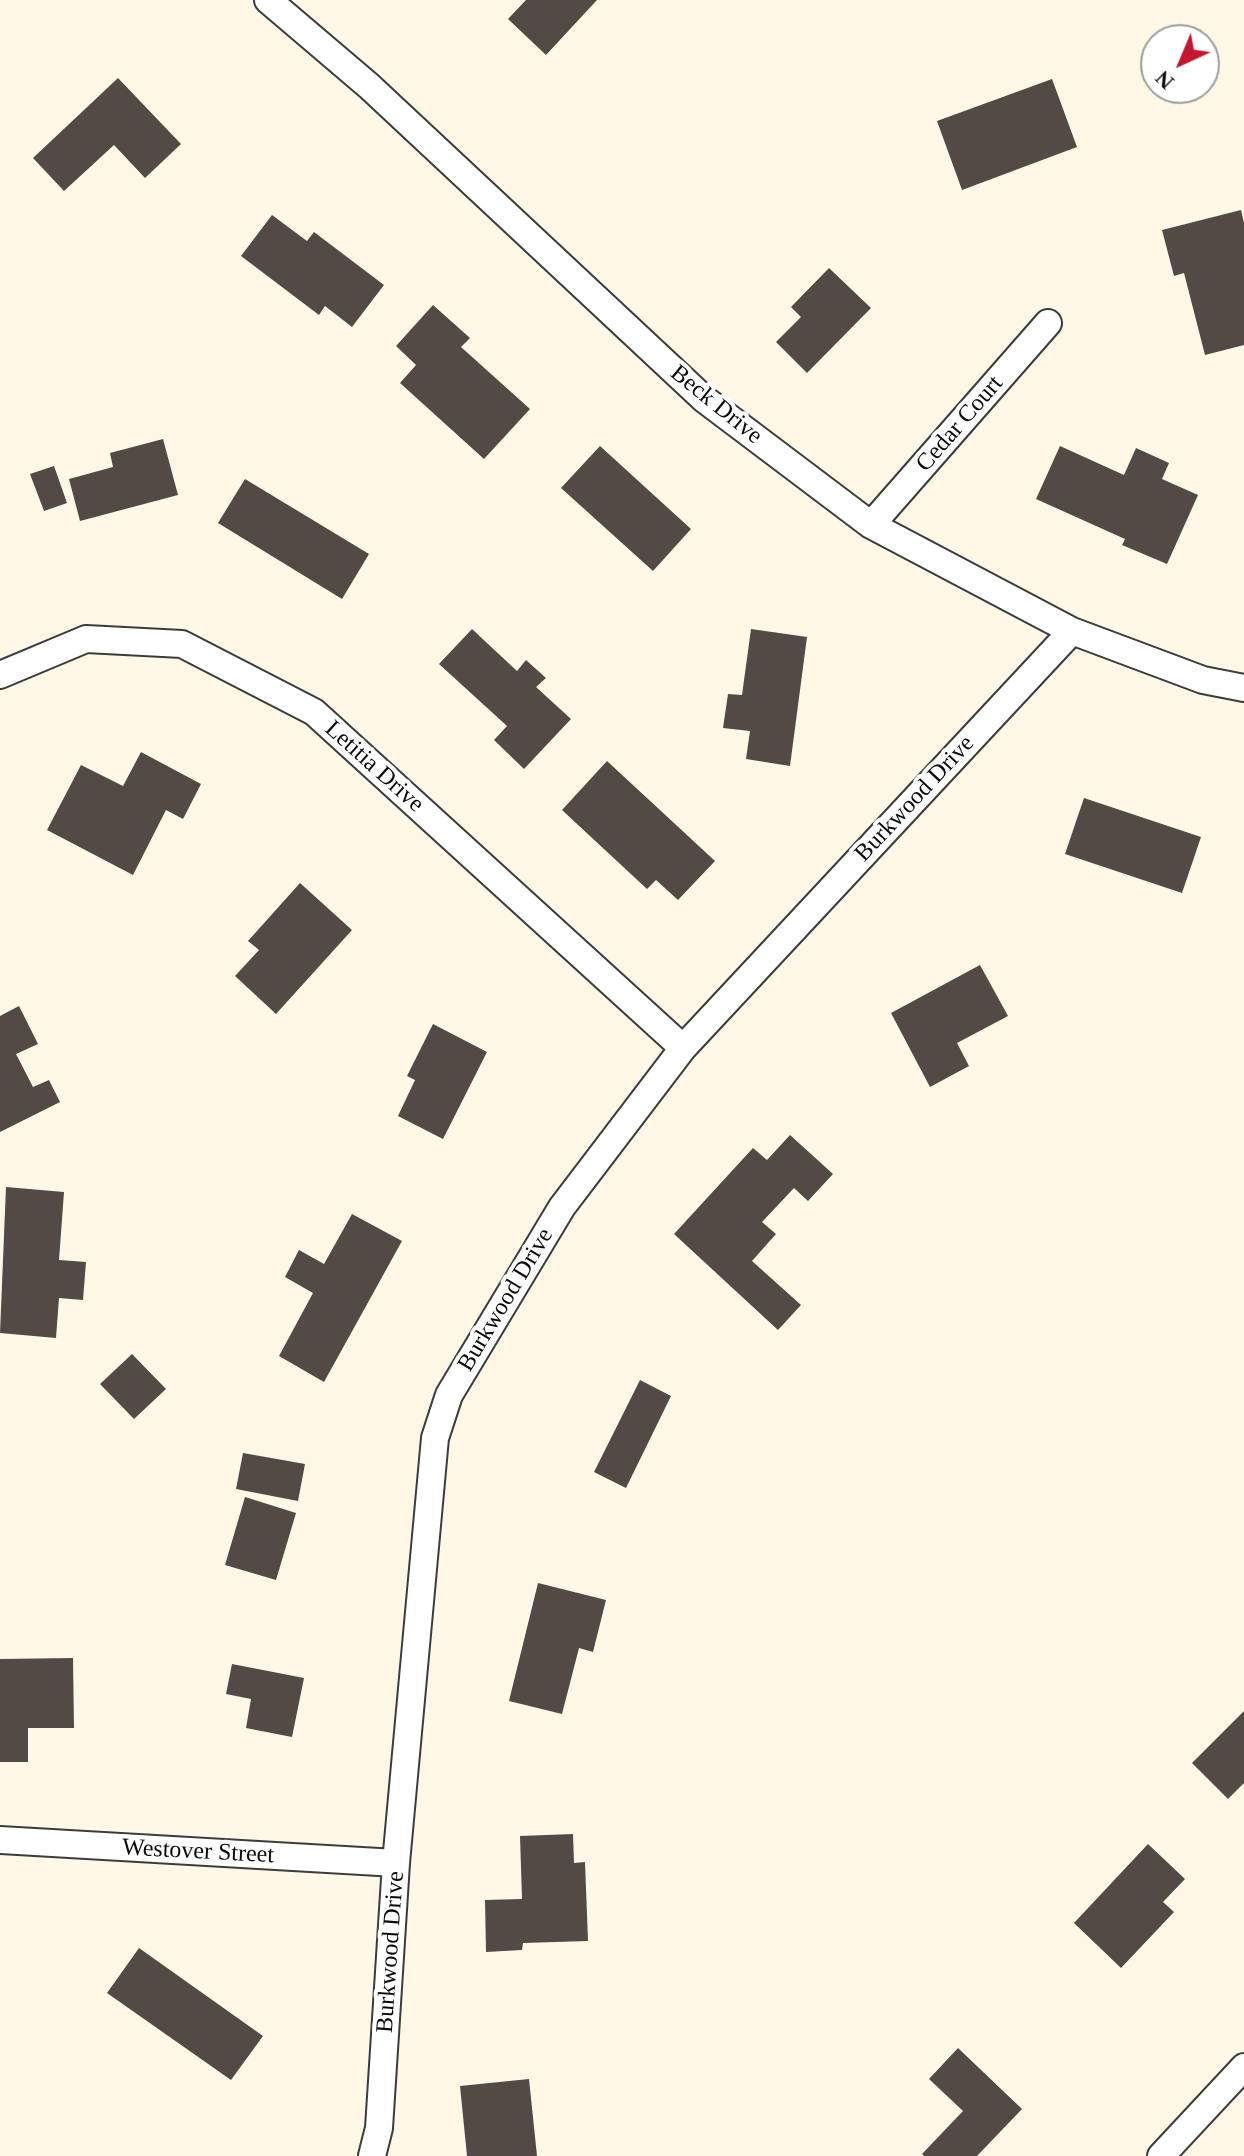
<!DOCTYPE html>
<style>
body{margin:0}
#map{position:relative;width:1244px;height:2156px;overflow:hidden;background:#fff8e6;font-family:Georgia,serif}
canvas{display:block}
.north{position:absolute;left:1140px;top:24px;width:80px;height:80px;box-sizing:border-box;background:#fff;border:2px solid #9d9d9d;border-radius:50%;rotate:224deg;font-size:22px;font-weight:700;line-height:32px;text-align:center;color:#090909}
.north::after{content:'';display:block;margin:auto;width:28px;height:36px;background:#c4172e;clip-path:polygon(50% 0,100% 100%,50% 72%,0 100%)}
</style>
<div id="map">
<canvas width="1244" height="2156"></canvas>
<div class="north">N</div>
</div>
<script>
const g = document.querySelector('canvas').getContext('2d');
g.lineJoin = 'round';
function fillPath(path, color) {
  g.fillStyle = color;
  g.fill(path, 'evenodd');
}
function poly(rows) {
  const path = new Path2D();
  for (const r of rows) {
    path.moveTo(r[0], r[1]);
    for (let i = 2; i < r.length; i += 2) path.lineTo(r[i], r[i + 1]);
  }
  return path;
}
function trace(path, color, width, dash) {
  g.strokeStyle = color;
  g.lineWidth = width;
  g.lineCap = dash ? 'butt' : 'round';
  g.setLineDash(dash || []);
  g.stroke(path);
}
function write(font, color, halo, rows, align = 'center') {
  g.font = font + ' Georgia,serif';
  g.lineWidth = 8;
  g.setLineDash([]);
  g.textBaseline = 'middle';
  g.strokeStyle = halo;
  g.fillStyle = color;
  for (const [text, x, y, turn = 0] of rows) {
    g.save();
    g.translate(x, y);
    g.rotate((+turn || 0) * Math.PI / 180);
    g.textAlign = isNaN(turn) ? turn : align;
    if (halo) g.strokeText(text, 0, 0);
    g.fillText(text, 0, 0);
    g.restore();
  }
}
fillPath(poly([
 [526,0,597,0,546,55,508,19],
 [118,78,181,144,145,178,114,145,64,191,33,158],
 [1052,79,1077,147,962,190,937,121],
 [1241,210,1244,223,1244,345,1205,355,1184,273,1174,276,1162,230],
 [272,215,307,241,314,232,384,285,352,327,325,306,319,315,241,256],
 [829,268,871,308,807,373,776,342,801,317,791,307],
 [433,305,470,338,461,347,530,409,484,459,400,383,416,365,396,346],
 [163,439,178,495,80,521,69,479,113,467,110,453],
 [600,446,691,529,653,571,561,488],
 [1060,446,1124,475,1136,448,1169,463,1162,479,1198,495,1167,564,1122,545,1125,539,1036,499],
 [54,466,67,503,44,511,30,474],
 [245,479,369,554,342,599,218,523],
 [472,629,517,671,526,660,546,678,536,687,571,719,524,769,494,740,507,726,439,664],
 [751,629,807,637,790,766,746,759,750,731,723,728,728,694,742,695],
 [141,752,201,784,183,819,166,810,133,875,47,830,81,765,123,786],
 [607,761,715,861,678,900,656,880,647,889,562,810],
 [1084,798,1201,837,1182,893,1065,854],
 [300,883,352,930,276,1014,235,976,259,950,248,941],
 [980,965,1008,1016,957,1043,969,1066,930,1087,891,1013],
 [19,1006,38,1044,16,1054,33,1087,49,1080,60,1102,0,1132,0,1016],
 [433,1024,487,1052,443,1139,398,1116,415,1080,407,1076],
 [790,1135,833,1174,808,1201,794,1188,762,1222,776,1234,752,1261,801,1305,778,1330,674,1234,753,1148,767,1160],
 [6,1187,64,1192,59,1260,86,1262,83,1300,59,1298,56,1338,0,1333],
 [352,1214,402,1241,324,1382,279,1356,313,1293,285,1277,299,1250,324,1264],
 [132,1354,166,1389,134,1419,100,1384],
 [640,1380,671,1396,626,1488,594,1472],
 [243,1453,305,1464,298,1501,236,1489],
 [245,1497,296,1513,276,1580,225,1565],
 [538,1583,606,1600,593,1652,579,1648,562,1714,509,1701],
 [73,1658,74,1728,28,1728,28,1762,0,1762,0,1659],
 [232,1664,304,1678,292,1737,246,1728,251,1699,226,1694],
 [1244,1711,1244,1783,1228,1799,1192,1763],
 [573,1834,574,1863,585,1862,588,1941,523,1943,522,1950,486,1952,485,1900,522,1899,520,1836],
 [1148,1844,1185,1879,1163,1902,1174,1912,1121,1968,1074,1923],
 [139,1948,263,2036,231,2080,107,1993],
 [958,2048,1022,2109,977,2156,924,2156,922,2154,963,2111,929,2079],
 [529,2079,537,2156,467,2156,460,2086]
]), '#534945');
const minor = poly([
 [268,0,369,86,704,399,871,525,1072,631,1203,680,1244,688],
 [871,525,1048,323],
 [0,675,86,639,182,644,314,712,683,1048],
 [0,1840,396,1863],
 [372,2156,379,2128,396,1863,435,1438,449,1395,562,1207,683,1048,1072,631],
 [1161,2156,1244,2067]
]);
trace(minor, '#3c3c3c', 30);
trace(minor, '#fff', 26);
write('24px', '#090909', '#fff', [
 ["Beck Drive",716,405,39],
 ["Cedar Court",960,424,-49],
 ["Letitia Drive",374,767,42],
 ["Burkwood Drive",915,799,-47],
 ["Burkwood Drive",506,1300,-59],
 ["Westover Street",198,1852,3],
 ["Burkwood Drive",391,1952,-86]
]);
</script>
